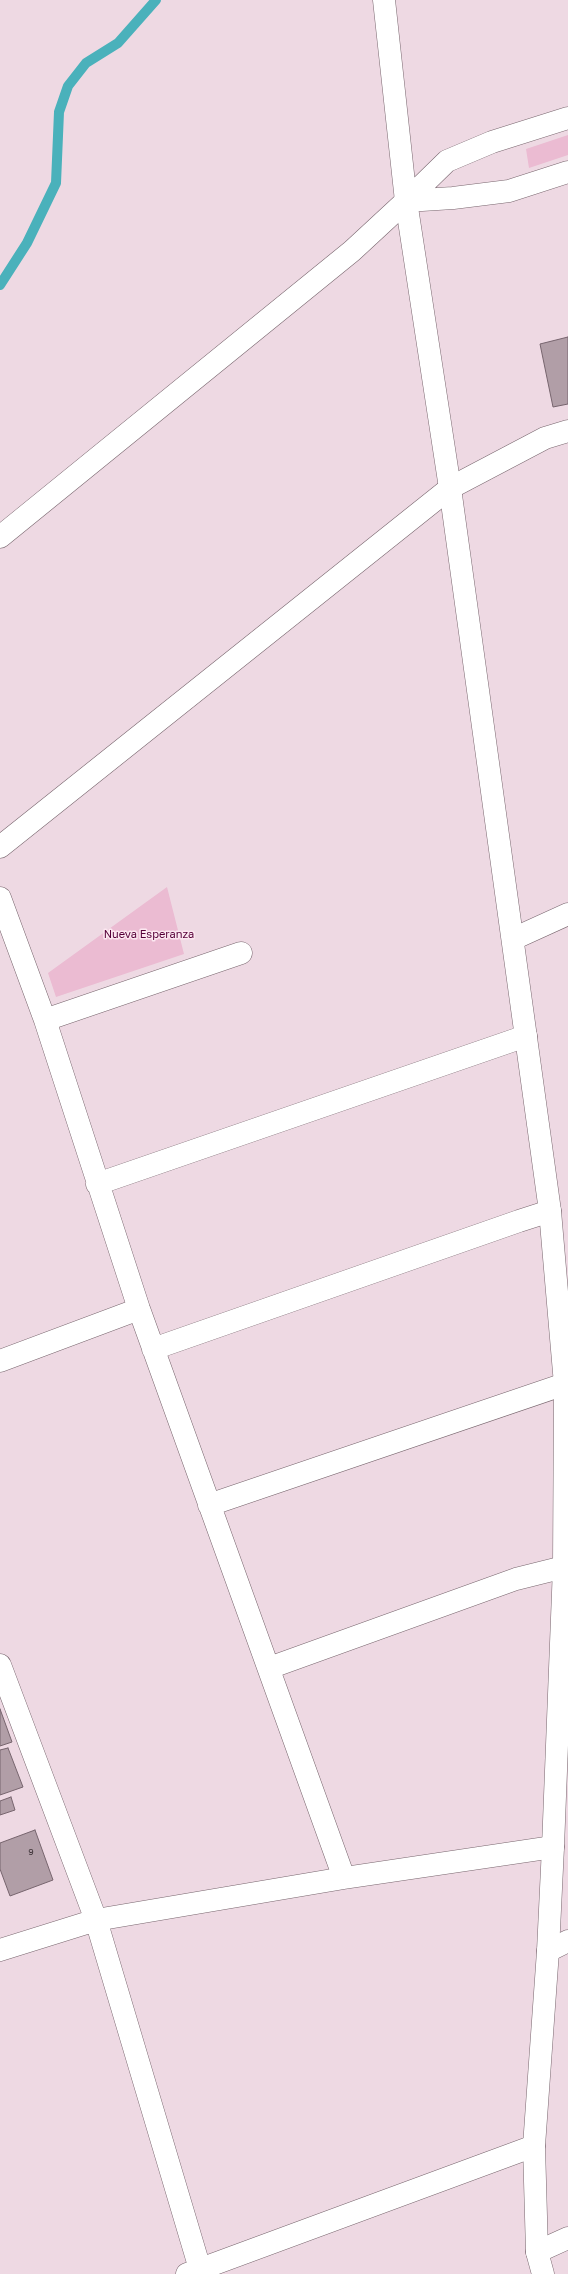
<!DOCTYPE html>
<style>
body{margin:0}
canvas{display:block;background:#eed9e3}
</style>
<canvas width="568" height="2274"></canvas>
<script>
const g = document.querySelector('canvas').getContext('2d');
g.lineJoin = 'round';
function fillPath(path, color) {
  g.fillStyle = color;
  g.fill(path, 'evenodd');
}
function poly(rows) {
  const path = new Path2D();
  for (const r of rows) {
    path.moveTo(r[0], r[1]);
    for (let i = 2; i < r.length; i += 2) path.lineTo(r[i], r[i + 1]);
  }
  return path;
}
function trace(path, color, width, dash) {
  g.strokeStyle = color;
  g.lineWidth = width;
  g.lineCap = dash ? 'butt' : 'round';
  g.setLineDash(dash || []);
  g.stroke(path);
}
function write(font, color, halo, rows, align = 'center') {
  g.font = font + ' "Golos Text",sans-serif';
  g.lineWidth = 3;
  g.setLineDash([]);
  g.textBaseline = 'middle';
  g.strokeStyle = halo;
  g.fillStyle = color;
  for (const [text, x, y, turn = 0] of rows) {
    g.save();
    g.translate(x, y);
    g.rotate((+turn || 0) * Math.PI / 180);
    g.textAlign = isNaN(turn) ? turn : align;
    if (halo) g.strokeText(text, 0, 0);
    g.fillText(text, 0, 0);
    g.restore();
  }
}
fillPath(poly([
 [568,135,568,155,529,168,526,149],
 [167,887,184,954,56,997,48,973]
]), '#ebbbd2');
trace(poly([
 [0,285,27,243,56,183,59,112,68,86,86,63,118,43,156,0]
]), '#4ab1bb', 10);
const building = poly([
 [568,337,568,404,553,407,540,344,568,337],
 [0,1709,12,1742,0,1746,0,1709],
 [8,1748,23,1787,0,1795,0,1750,8,1748],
 [11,1797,15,1810,0,1815,0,1801,11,1797],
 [35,1830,53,1880,10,1896,0,1869,0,1843,35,1830]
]);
fillPath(building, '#b19ea7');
trace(building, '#77656e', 1);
const minor = poly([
 [0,537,352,251,406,201],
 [0,847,450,488,545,438,568,431],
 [0,898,45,1020,139,1309,344,1878],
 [513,939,568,914],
 [45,1020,241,953],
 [97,1184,526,1036],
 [153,1349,519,1221,550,1211],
 [0,1361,139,1309],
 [209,1505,565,1384],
 [0,1665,96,1920,200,2269,203,2274],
 [269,1668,516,1579,564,1567],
 [0,1950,96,1920,344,1878,553,1847],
 [548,1951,568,1941],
 [537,2252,568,2238],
 [187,2274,534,2146]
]);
const tertiary = poly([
 [384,0,406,201,450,488,550,1211,565,1384,564,1567,553,1847,548,1951,534,2146,537,2252,543,2274],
 [406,201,447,161,492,142,568,118],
 [406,201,453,198,509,191,568,172]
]);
trace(minor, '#78666e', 23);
trace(tertiary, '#78666e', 23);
trace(minor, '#fff', 22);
trace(tertiary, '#fff', 22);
write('9px', '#3d3337', null, [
 ["9",31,1852]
]);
write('11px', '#560139', '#fce7f0', [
 ["Nueva Esperanza",149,935]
]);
</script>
